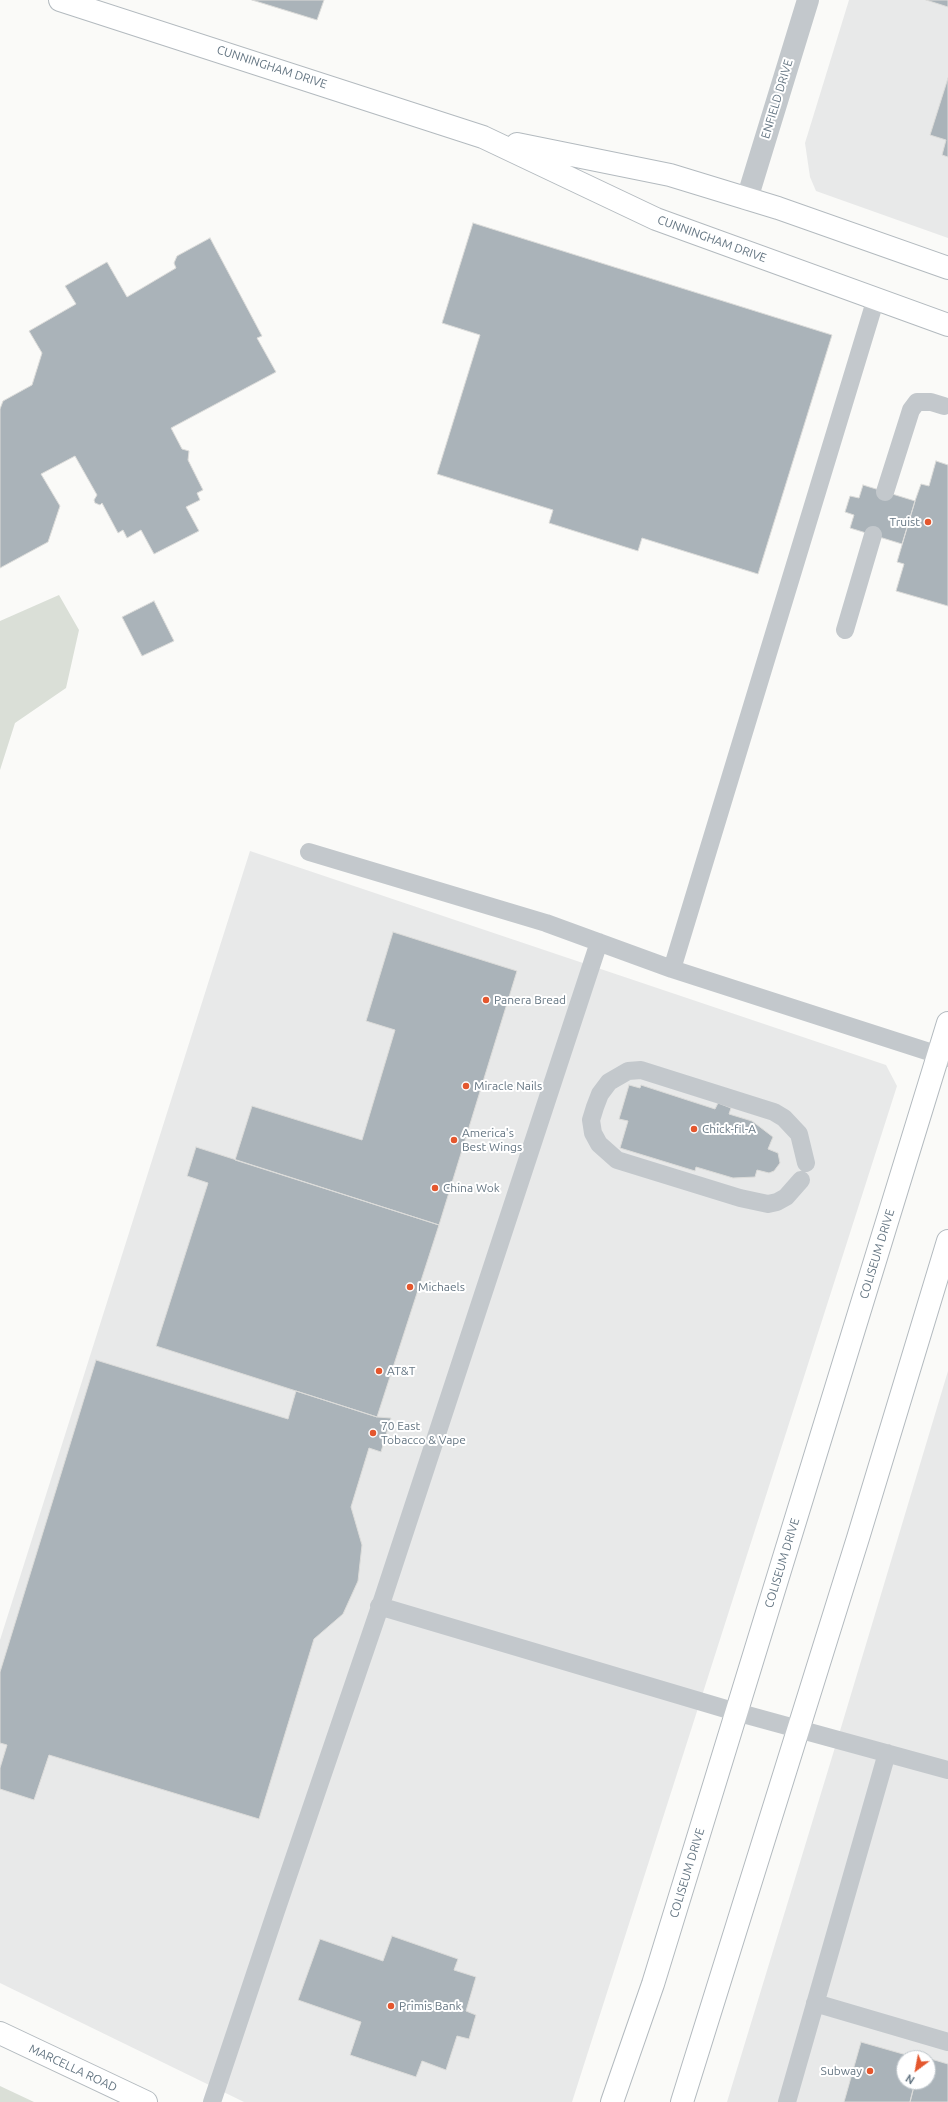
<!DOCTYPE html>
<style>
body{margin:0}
#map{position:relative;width:948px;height:2102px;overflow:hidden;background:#fafaf8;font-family:Ubuntu,sans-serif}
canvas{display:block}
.north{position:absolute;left:896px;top:2050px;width:40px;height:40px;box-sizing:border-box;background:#fff;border:1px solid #c1c8cd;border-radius:50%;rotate:212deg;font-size:11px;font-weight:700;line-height:16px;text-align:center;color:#657683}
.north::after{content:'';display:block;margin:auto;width:14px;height:18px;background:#e4572e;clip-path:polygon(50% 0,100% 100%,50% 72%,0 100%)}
</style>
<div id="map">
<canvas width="948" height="2102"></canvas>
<div class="north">N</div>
</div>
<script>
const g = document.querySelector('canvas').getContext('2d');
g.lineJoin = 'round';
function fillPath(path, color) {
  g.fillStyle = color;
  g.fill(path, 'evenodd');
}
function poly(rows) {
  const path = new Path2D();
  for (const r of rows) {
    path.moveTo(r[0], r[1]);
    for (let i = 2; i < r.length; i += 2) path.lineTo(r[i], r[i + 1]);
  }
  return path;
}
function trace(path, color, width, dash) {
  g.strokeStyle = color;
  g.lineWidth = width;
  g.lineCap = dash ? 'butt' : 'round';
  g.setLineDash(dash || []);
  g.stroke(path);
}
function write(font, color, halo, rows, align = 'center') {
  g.font = font + ' Ubuntu,sans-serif';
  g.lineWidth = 4;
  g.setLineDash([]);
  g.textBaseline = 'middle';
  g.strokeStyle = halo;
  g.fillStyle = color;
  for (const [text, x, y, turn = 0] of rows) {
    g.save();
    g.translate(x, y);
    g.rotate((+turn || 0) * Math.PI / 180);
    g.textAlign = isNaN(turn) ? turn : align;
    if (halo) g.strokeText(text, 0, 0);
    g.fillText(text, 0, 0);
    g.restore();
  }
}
fillPath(poly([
 [849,0,948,0,948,238,816,191,810,177,805,143],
 [250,851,886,1065,897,1086,572,2102,244,2102,0,1983,0,1640],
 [948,1371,948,2102,727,2102,843,1721],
 [904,2058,928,2058,928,2082,904,2082]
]), '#e8e9e9');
fillPath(poly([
 [59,595,79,630,66,688,15,723,0,770,0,621],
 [0,2086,34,2102,0,2102]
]), '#dadfd7');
const building = poly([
 [252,0,324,0,317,20,252,0],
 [926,0,948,0,948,7,926,0],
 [948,78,948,157,942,155,946,140,930,135,948,78],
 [473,223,832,335,758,574,642,538,638,551,549,523,553,510,437,474,480,335,442,323,473,223],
 [210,238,262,336,257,338,276,372,171,428,182,449,189,451,188,460,203,490,197,493,200,500,186,507,199,531,154,554,141,530,127,538,123,530,118,533,102,503,100,505,95,503,94,500,97,495,75,456,41,474,60,506,48,542,0,568,0,409,3,401,32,385,42,353,29,331,76,304,65,286,107,262,127,297,176,268,174,263,177,256,210,238],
 [936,461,948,465,948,606,896,591,904,564,897,562,915,501,921,484,929,486,936,461],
 [863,485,915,501,902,544,850,528,854,515,845,512,850,496,859,498,863,485],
 [154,601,174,641,142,656,122,617,154,601],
 [393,932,517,971,439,1225,235,1160,252,1106,362,1140,395,1030,366,1021,393,932],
 [629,1085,640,1088,641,1085,715,1109,718,1103,731,1108,729,1114,752,1121,773,1137,768,1149,778,1153,780,1163,774,1171,769,1173,757,1170,755,1177,733,1178,696,1167,695,1171,620,1148,628,1121,619,1119,629,1085],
 [196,1147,439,1225,377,1417,156,1346,208,1183,187,1176,196,1147],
 [96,1360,288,1419,296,1391,377,1417,391,1418,381,1452,369,1448,351,1507,362,1545,358,1581,343,1614,314,1639,259,1819,49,1755,34,1800,0,1789,0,1768,7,1745,0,1743,0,1672,96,1360],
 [392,1936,458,1959,454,1970,476,1977,466,2011,476,2015,469,2039,457,2036,446,2070,422,2061,416,2077,350,2055,361,2022,298,2000,320,1939,383,1961,392,1936],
 [861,2042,917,2058,904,2058,904,2082,915,2082,910,2102,844,2102,861,2042],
 [931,2059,948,2064,948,2102,910,2102,915,2082,928,2082,928,2062,930,2062,931,2059]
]);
fillPath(building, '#aab3b9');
trace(building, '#dcdcda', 1);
const secondary = poly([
 [60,0,483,137,656,219,948,325],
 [517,144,670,175,778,208,948,268],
 [0,2033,146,2102],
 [612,2102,653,1984,948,1023],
 [682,2102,858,1538,948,1241]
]);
trace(secondary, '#b3babf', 24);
trace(poly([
 [885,492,911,410,917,402,931,402,944,406],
 [845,630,873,535],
 [309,852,546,923,672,969,948,1058],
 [672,969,876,298],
 [801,1180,786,1197,777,1202,768,1204,740,1198,617,1160,599,1144,593,1133,591,1120,595,1107,600,1094,609,1082,628,1071,641,1070,774,1112,784,1118,799,1134,806,1163],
 [379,1606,736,1712,948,1770],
 [815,2003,948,2042],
 [212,2102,276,1911,383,1598,599,942],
 [787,2102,887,1753]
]), '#c3c8cc', 18);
trace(poly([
 [747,199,808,0]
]), '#c3c8cc', 22);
trace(secondary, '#fff', 22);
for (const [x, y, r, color] of [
 [928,522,4,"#e4572e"],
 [486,1000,4,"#e4572e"],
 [466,1086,4,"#e4572e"],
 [694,1129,4,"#e4572e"],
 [454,1140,4,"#e4572e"],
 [435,1188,4,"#e4572e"],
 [410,1287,4,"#e4572e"],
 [379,1371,4,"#e4572e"],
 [373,1433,4,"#e4572e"],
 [391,2006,4,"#e4572e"],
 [870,2071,4,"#e4572e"]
]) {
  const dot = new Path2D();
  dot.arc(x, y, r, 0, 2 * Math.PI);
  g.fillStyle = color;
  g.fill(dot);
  trace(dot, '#fff', 1.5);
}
write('12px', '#657683', '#fff', [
 ["CUNNINGHAM DRIVE",272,67,18],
 ["ENFIELD DRIVE",777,99,-73],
 ["CUNNINGHAM DRIVE",712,239,20],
 ["COLISEUM DRIVE",877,1254,-73],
 ["COLISEUM DRIVE",782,1563,-73],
 ["COLISEUM DRIVE",687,1873,-73],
 ["MARCELLA ROAD",73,2068,25]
]);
write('12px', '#657683', '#fff', [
 ["Truist",920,522,"right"],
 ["Panera Bread",494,1000],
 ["Miracle Nails",474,1086],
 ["Chick-fil-A",702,1129],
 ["America's",462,1133],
 ["Best Wings",462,1147],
 ["China Wok",443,1188],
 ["Michaels",418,1287],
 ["AT&T",387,1371],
 ["70 East",381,1426],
 ["Tobacco & Vape",381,1440],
 ["Primis Bank",399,2006],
 ["Subway",862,2071,"right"]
], 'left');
</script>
